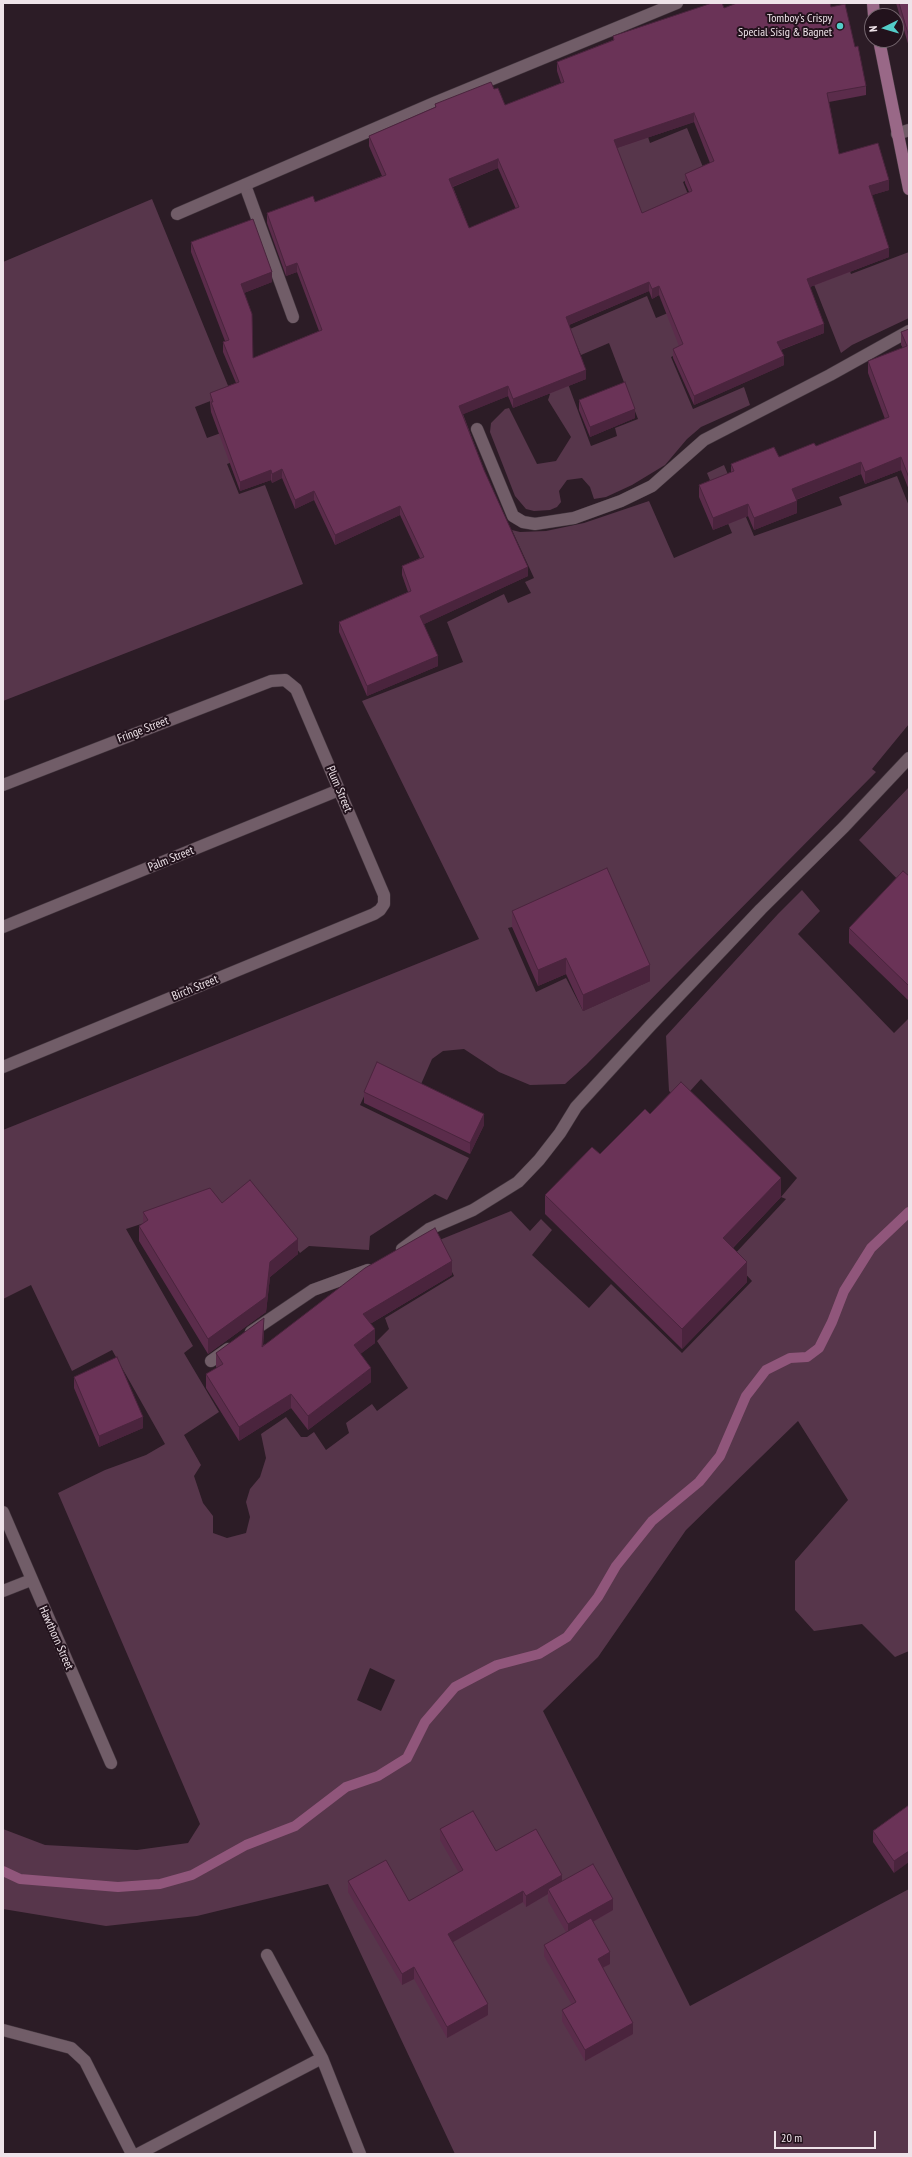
<!DOCTYPE html>
<style>
body{margin:0}
#map{position:relative;width:912px;height:2157px;overflow:hidden;background:#2c1c26;font-family:"PT Sans Narrow",sans-serif}
canvas{display:block}
.frame{position:absolute;inset:0;border:4px solid #eee3e9;pointer-events:none}
.north{position:absolute;left:864px;top:8px;width:40px;height:40px;box-sizing:border-box;background:#22121c;border:1px solid #74666e;border-radius:50%;rotate:265deg;font-size:11px;font-weight:700;line-height:16px;text-align:center;color:#eee3e9}
.north::after{content:'';display:block;margin:auto;width:14px;height:18px;background:#53cdc9;clip-path:polygon(50% 0,100% 100%,50% 72%,0 100%)}
.scale{position:absolute;left:774px;top:2131px;width:102px;height:18px;box-sizing:border-box;border:2px solid #eee3e9;border-top:0;padding-left:5px;font-size:12px;line-height:14px;white-space:nowrap;color:#eee3e9;-webkit-text-stroke:3px #22121c;paint-order:stroke}
</style>
<div id="map">
<canvas width="912" height="2157"></canvas>
<div class="frame"></div>
<div class="north">N</div>
<div class="scale">20 m</div>
</div>
<script>
const g = document.querySelector('canvas').getContext('2d');
g.lineJoin = 'round';
function fillPath(path, color) {
  g.fillStyle = color;
  g.fill(path, 'evenodd');
}
function poly(rows) {
  const path = new Path2D();
  for (const r of rows) {
    path.moveTo(r[0], r[1]);
    for (let i = 2; i < r.length; i += 2) path.lineTo(r[i], r[i + 1]);
  }
  return path;
}
function trace(path, color, width, dash) {
  g.strokeStyle = color;
  g.lineWidth = width;
  g.lineCap = dash ? 'butt' : 'round';
  g.setLineDash(dash || []);
  g.stroke(path);
}
function write(font, color, halo, rows, align = 'center') {
  g.font = font + ' "PT Sans Narrow",sans-serif';
  g.lineWidth = 4;
  g.setLineDash([]);
  g.textBaseline = 'middle';
  g.strokeStyle = halo;
  g.fillStyle = color;
  for (const [text, x, y, turn = 0] of rows) {
    g.save();
    g.translate(x, y);
    g.rotate((+turn || 0) * Math.PI / 180);
    g.textAlign = isNaN(turn) ? turn : align;
    if (halo) g.strokeText(text, 0, 0);
    g.fillText(text, 0, 0);
    g.restore();
  }
}
fillPath(poly([
 [687,128,705,172,683,182,690,199,640,216,616,148,648,137,650,143],
 [152,199,231,393,195,407,207,438,243,425,254,454,227,464,239,494,265,485,303,584,3,701,3,262],
 [837,238,851,274,909,252,909,318,852,345,841,353,796,239],
 [647,296,656,318,682,307,702,343,671,357,693,409,744,387,750,405,701,427,687,439,665,465,632,485,606,497,594,499,590,487,582,478,567,480,559,491,561,502,557,507,550,510,534,511,526,509,515,496,490,432,491,423,505,409,509,408,537,464,556,461,571,437,548,400,550,394,537,376,564,373,591,446,617,436,615,428,638,419,609,343,581,355,570,329],
 [724,465,754,536,842,505,839,497,897,476,909,506,909,724,872,769,876,772,586,1065,565,1084,530,1085,499,1072,464,1049,443,1051,432,1059,418,1091,376,1071,360,1105,469,1158,447,1200,435,1194,370,1236,369,1250,309,1246,300,1253,250,1189,220,1212,211,1201,126,1229,193,1346,184,1353,219,1412,184,1435,201,1465,194,1476,203,1503,213,1516,213,1533,227,1538,246,1533,250,1517,246,1502,250,1489,260,1477,266,1458,261,1434,286,1417,301,1437,307,1437,314,1432,326,1450,349,1433,346,1423,372,1404,377,1411,408,1388,377,1341,389,1329,385,1318,454,1276,437,1241,511,1211,530,1231,541,1219,552,1230,532,1255,589,1308,611,1284,682,1353,752,1281,731,1258,786,1199,781,1197,797,1178,701,1079,681,1101,669,1091,666,1036,778,914,802,890,820,911,798,934,894,1033,909,1018,909,1651,895,1657,862,1624,814,1631,795,1610,795,1561,848,1500,798,1421,686,1530,598,1657,543,1711,690,2006,909,1889,909,2154,455,2154,328,1884,197,1916,106,1926,3,1909,3,1829,45,1845,137,1850,188,1843,200,1824,58,1493,105,1470,146,1455,165,1444,112,1350,72,1371,31,1285,3,1299,3,1130,479,939,362,701,463,662,447,622,504,594,508,603,531,593,525,582,534,578,512,530,520,532,546,531,584,523,649,501,674,558,732,533,707,473],
 [512,927,650,981,583,1011,566,978,536,992,508,928],
 [370,1668,395,1680,381,1711,357,1700],
 [909,787,909,891,859,840]
]), '#57364b');
trace(poly([
 [3,1871,20,1879,118,1887,160,1884,192,1875,246,1845,295,1826,346,1787,378,1776,407,1758,425,1722,455,1687,497,1665,539,1654,567,1637,598,1597,616,1566,652,1521,699,1482,720,1456,746,1396,766,1370,790,1358,807,1357,819,1348,832,1322,844,1291,871,1248,909,1212]
]), '#90567b', 10);
const lane = poly([
 [245,185,293,317]
]);
const street = poly([
 [897,134,909,130],
 [177,214,434,103,677,3],
 [477,429,513,516,523,522,535,524,574,518,621,501,652,486,704,440,830,375,909,331],
 [3,785,271,681,285,680,296,689,384,895,384,904,380,910,374,914,3,1067],
 [3,927,339,790],
 [402,1249,429,1229,473,1210,518,1182,539,1160,560,1133,576,1107,651,1025,761,909,844,827,909,758],
 [251,1332,313,1290,368,1270],
 [211,1361,228,1349],
 [3,1512,111,1763],
 [3,1591,31,1580],
 [267,1955,322,2058,360,2154],
 [3,2030,71,2048,85,2061,132,2154],
 [138,2154,322,2058]
]);
const secondary = poly([
 [873,3,874,16],
 [879,40,909,189]
]);
trace(lane, '#44373f', 13);
trace(street, '#44373f', 13);
trace(secondary, '#44373f', 13);
trace(lane, '#715d68', 12);
trace(street, '#715d68', 12);
trace(secondary, '#996887', 12);
fillPath(poly([
 [896,3,909,3,909,47],
 [831,7,855,47,866,86,866,95,829,102,839,154,889,190,872,195,889,257,810,287,824,333,781,350,784,365,694,405,673,358,673,349,679,346,659,295,652,299,649,291,569,325,586,379,513,408,508,396,463,414,484,470,528,576,424,624,438,666,367,696,339,632,339,622,408,592,402,575,402,566,420,558,400,515,335,545,314,500,295,509,282,478,272,483,271,480,240,491,211,412,210,403,210,393,236,383,223,352,223,342,225,341,191,252,191,242,272,282,244,293,253,358,319,331,297,272,286,276,267,223,267,213,315,202,382,176,369,146,369,136,435,107,435,104,494,89,505,105,561,83,557,71,557,62,613,40,613,36,724,8],
 [694,122,710,163,685,174,685,183,689,192,642,213,617,148],
 [498,168,516,209,469,228,453,187],
 [909,329,909,490,901,470,865,484,861,474,796,500,797,513,754,530,748,516,713,530,699,497,699,485,731,472,731,464,779,457,816,446,885,419,868,373,868,361,903,348,901,345,901,332],
 [579,400,635,418,590,437,579,410],
 [909,876,909,1001,849,943,849,928],
 [512,911,650,981,583,1011,566,974,538,986,512,927],
 [364,1092,484,1125,470,1154,364,1103],
 [650,1114,781,1197,733,1248,747,1282,682,1349,545,1214,545,1195,600,1154],
 [222,1203,298,1254,270,1277,266,1312,208,1354,139,1241,139,1226,143,1223,143,1212],
 [452,1275,370,1324,375,1343,360,1354,371,1382,308,1430,291,1408,239,1441,206,1388,206,1374,217,1368,216,1367,216,1353,264,1332,263,1345],
 [74,1377,143,1428,99,1447,74,1388],
 [909,1805,894,1873,873,1842,873,1831],
 [440,1829,496,1851,562,1882,613,1910,593,1922,610,1964,603,1968,633,2034,585,2061,562,2021,562,2010,572,2005,544,1956,544,1945,566,1932,548,1901,548,1894,526,1907,523,1902,453,1942,488,2015,447,2038,414,1979,402,1985,348,1892,348,1881,409,1901,459,1873,440,1840]
]), '#5b2c4b');
fillPath(poly([
 [694,113,694,122,614,149,614,140],
 [498,159,498,168,449,188,449,179],
 [889,180,889,190,869,196,869,186],
 [889,248,889,257,807,288,807,279],
 [297,263,297,272,286,276,286,267],
 [272,272,272,282,241,294,241,284],
 [649,282,649,291,566,326,566,317],
 [659,286,659,295,652,299,652,289],
 [824,324,824,333,777,351,777,342],
 [784,356,784,365,694,405,694,396],
 [586,370,586,379,513,408,513,399],
 [508,386,508,396,459,416,459,406],
 [635,409,635,418,590,437,590,427],
 [901,457,901,470,865,484,865,472],
 [861,462,861,474,792,501,792,489],
 [282,469,282,478,272,483,272,474],
 [271,470,271,480,240,491,240,482],
 [314,491,314,500,295,509,295,500],
 [797,501,797,513,754,530,754,518],
 [748,504,748,516,713,530,713,518],
 [400,506,400,515,335,545,335,535],
 [528,567,528,576,420,626,420,616],
 [438,656,438,666,367,696,367,686],
 [566,958,566,974,538,986,538,970],
 [650,965,650,981,583,1011,583,995],
 [484,1114,484,1125,470,1154,470,1143],
 [781,1178,781,1197,723,1258,723,1238],
 [298,1239,298,1254,270,1277,266,1312,208,1354,208,1339,270,1262],
 [452,1261,452,1275,363,1328,363,1314],
 [747,1262,747,1282,682,1349,682,1329],
 [264,1318,264,1332,262,1360,262,1347],
 [375,1329,375,1343,354,1359,354,1345],
 [371,1368,371,1382,308,1430,308,1416],
 [291,1394,291,1408,239,1441,239,1427],
 [143,1417,143,1428,99,1447,99,1436],
 [909,1851,909,1862,894,1873,894,1861],
 [562,1875,562,1886,548,1889,548,1894,526,1907,526,1896],
 [523,1891,523,1902,448,1945,448,1934],
 [613,1899,613,1910,568,1936,568,1924],
 [610,1952,610,1964,598,1970,598,1959],
 [414,1967,414,1979,402,1985,402,1974],
 [488,2004,488,2015,447,2038,447,2027],
 [633,2023,633,2034,585,2061,585,2050]
]), '#4a243d');
const building = poly([
 [712,3,722,3,724,8,737,3,830,3,831,7,845,4,855,47,858,46,866,86,827,93,839,154,878,143,889,180,869,186,889,248,807,279,824,324,777,342,784,356,694,396,673,349,683,344,659,286,652,289,649,282,566,317,586,370,513,399,508,386,459,406,484,470,528,567,420,616,438,656,367,686,339,622,411,591,402,566,424,557,400,506,335,535,314,491,295,500,282,469,272,474,271,470,240,482,211,402,213,402,210,393,239,382,223,342,229,340,191,242,253,219,272,272,241,284,252,314,253,358,322,330,297,263,286,267,267,213,313,196,315,202,386,175,369,136,436,107,435,104,491,82,494,89,498,88,505,105,564,82,557,62,614,40,613,36,712,3],
 [694,113,714,161,685,174,692,191,642,213,614,140,694,113],
 [498,159,519,207,469,228,449,179,498,159],
 [899,3,909,3,909,37,899,3],
 [909,329,909,478,901,457,865,472,861,462,792,489,797,501,754,518,748,504,713,518,699,485,734,471,731,464,774,447,779,457,814,443,816,446,889,417,868,361,907,346,901,332,909,329],
 [625,382,635,409,590,427,579,400,625,382],
 [607,868,650,965,583,995,566,958,538,970,512,911,607,868],
 [903,871,909,876,909,986,849,928,903,871],
 [377,1062,484,1114,470,1143,364,1092,377,1062],
 [681,1082,781,1178,723,1238,747,1262,682,1329,545,1195,592,1147,600,1154,645,1109,650,1114,681,1082],
 [250,1180,298,1239,270,1262,266,1297,208,1339,139,1226,148,1220,143,1212,210,1188,222,1203,250,1180],
 [435,1228,452,1261,363,1314,375,1329,354,1345,371,1368,308,1416,291,1394,239,1427,206,1374,223,1364,216,1353,264,1318,262,1347,365,1268,435,1228],
 [117,1357,143,1417,99,1436,74,1377,117,1357],
 [909,1805,909,1851,894,1861,873,1831,909,1805],
 [473,1811,496,1851,536,1829,562,1875,526,1896,523,1891,448,1934,488,2004,447,2027,414,1967,402,1974,348,1881,386,1860,409,1901,463,1870,440,1829,473,1811],
 [593,1864,613,1899,568,1924,548,1889,593,1864],
 [591,1918,610,1952,598,1959,633,2023,585,2050,562,2010,576,2002,544,1945,591,1918]
]);
fillPath(building, '#6a3357');
trace(building, '#4a243d', 1);
for (const [x, y, r, color] of [
 [840,26,4,"#53cdc9"]
]) {
  const dot = new Path2D();
  dot.arc(x, y, r, 0, 2 * Math.PI);
  g.fillStyle = color;
  g.fill(dot);
  trace(dot, '#22121c', 1.5);
}
write('12px', '#eee3e9', '#22121c', [
 ["Tomboy's Crispy",832,19],
 ["Special Sisig & Bagnet",832,33]
], 'right');
write('12px', '#eee3e9', '#22121c', [
 ["Fringe Street",143,730,-21],
 ["Plum Street",339,789,67],
 ["Palm Street",171,859,-22],
 ["Birch Street",195,988,-22],
 ["Hawthorn Street",56,1638,66]
]);
</script>
